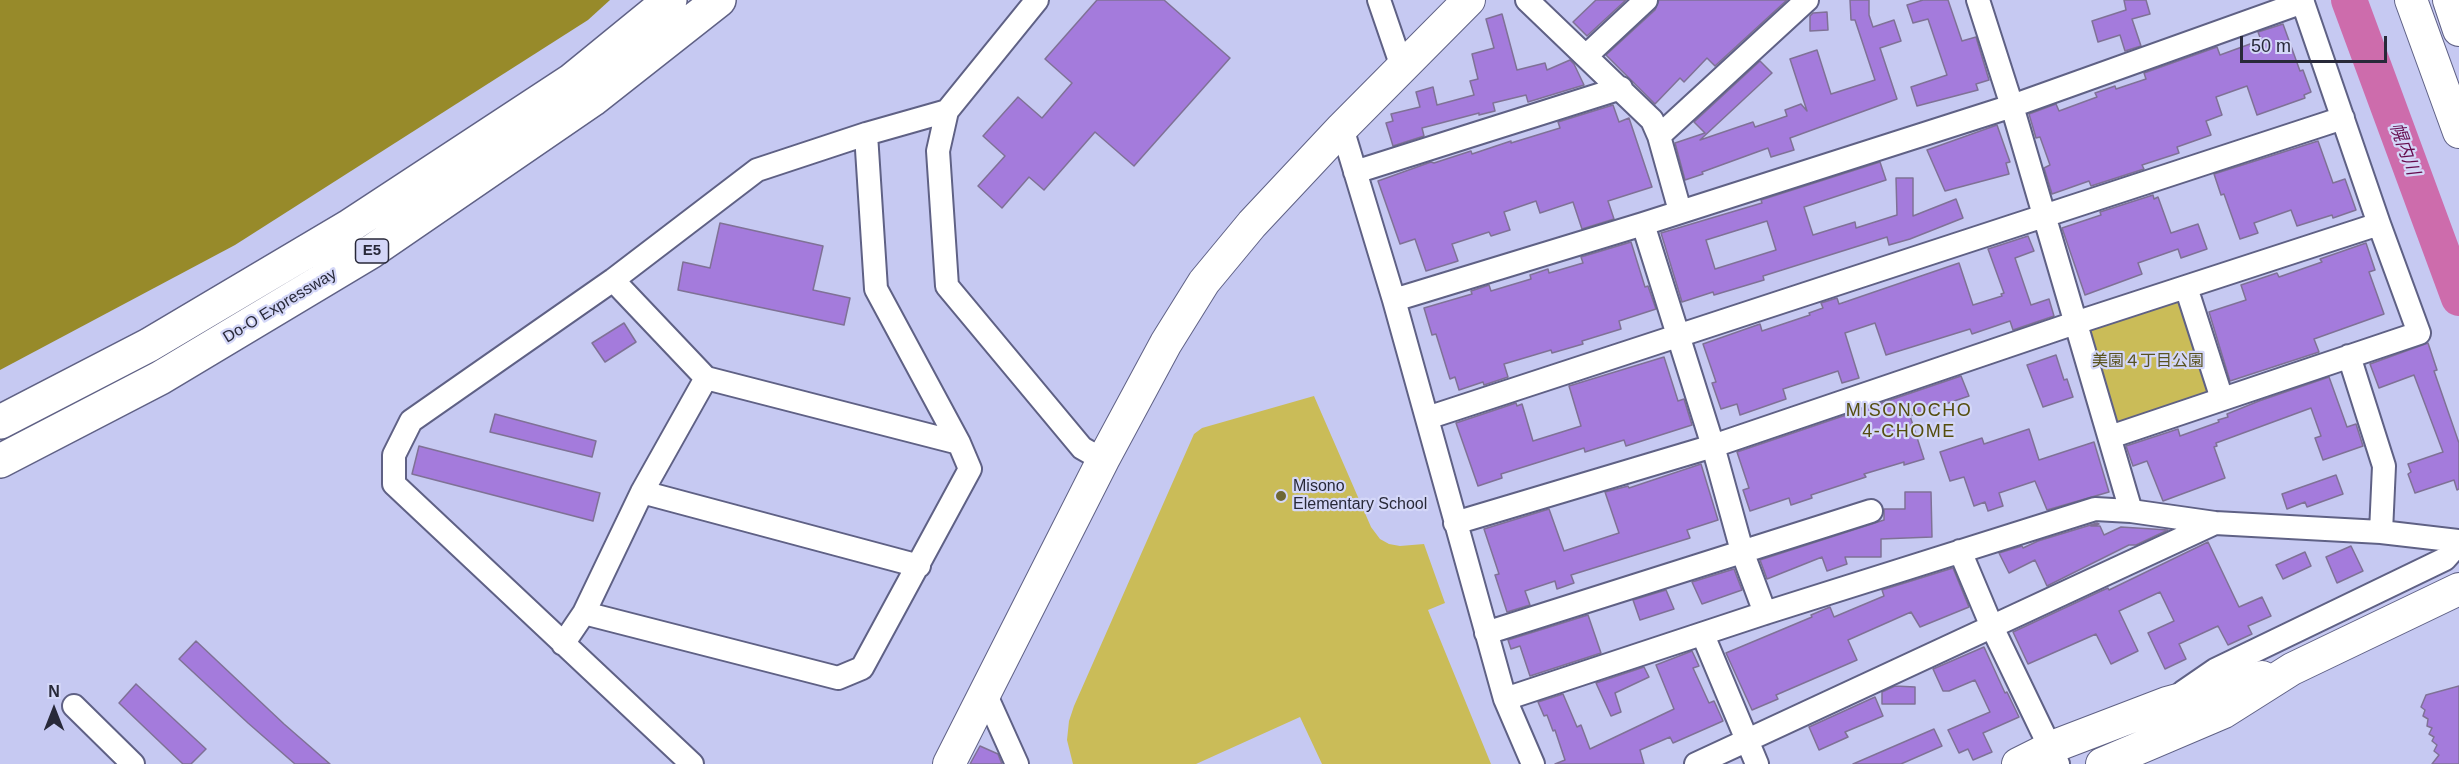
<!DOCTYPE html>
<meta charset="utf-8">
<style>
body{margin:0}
#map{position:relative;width:2459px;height:764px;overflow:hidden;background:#c6c9f2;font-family:Arial,sans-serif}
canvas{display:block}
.north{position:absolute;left:24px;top:680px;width:60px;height:60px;-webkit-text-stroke:4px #d4d7f8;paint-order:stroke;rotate:0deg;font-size:16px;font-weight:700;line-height:24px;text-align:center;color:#282939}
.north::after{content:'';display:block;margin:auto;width:21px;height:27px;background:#282939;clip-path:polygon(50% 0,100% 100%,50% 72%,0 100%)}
.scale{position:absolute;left:2240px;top:36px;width:147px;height:27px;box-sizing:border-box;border:3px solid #282939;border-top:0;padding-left:8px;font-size:18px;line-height:21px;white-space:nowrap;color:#282939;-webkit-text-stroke:4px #d4d7f8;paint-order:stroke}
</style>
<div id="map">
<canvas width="2459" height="764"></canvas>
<div class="north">N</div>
<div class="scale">50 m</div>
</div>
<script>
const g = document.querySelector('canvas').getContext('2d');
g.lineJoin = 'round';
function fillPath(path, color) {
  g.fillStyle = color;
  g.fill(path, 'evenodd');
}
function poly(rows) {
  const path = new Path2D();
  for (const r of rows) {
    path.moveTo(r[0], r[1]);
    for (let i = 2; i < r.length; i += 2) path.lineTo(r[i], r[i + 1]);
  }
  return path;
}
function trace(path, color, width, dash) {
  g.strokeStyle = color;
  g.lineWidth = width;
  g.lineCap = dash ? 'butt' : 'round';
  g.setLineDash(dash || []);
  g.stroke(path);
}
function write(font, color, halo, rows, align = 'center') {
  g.font = font + ' Arial,"Noto Sans JP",sans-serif';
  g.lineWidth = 4.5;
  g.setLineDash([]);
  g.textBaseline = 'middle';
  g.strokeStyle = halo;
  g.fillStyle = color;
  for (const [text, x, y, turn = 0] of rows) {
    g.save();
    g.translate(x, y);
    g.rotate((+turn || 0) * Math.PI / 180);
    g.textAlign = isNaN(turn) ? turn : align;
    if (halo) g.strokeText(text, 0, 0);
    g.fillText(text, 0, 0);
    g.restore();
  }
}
fillPath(poly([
 [2186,287,2222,399,2110,437,2075,323],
 [1314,396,1371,527,1380,539,1389,544,1400,546,1424,544,1445,603,1428,610,1491,764,1322,764,1300,717,1196,764,1073,764,1067,740,1069,721,1074,706,1194,434,1202,428]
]), '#cabc58');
fillPath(poly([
 [0,0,610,0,588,20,235,245,0,370]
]), '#978a2a');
trace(poly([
 [2349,0,2459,298]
]), '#cd6cac', 36);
const building = poly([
 [1097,0,1164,0,1230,58,1134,166,1095,132,1044,190,1029,177,1002,208,978,186,1005,156,983,136,1018,97,1042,118,1072,83,1045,59,1097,0],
 [1596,0,1626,0,1587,36,1573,22,1596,0],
 [1659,0,1787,0,1715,66,1707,58,1684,82,1680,78,1655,104,1606,55,1655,10,1659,0],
 [1850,0,1869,0,1869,15,1873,27,1894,20,1901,41,1880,48,1897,99,1790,138,1794,150,1771,157,1768,148,1702,172,1703,174,1685,180,1675,143,1705,133,1694,122,1760,61,1772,73,1700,140,1753,122,1755,127,1787,116,1785,110,1801,104,1807,111,1790,59,1817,50,1831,94,1875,80,1855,20,1851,20,1850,0],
 [1923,0,1948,0,1962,41,1976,37,1989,80,1976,84,1978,90,1917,106,1911,87,1947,75,1928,19,1913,23,1907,5,1923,0],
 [2124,0,2146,0,2150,14,2132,19,2141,46,2125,51,2120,35,2098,42,2092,21,2126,10,2124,0],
 [1827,12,1828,30,1810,31,1810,16,1813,13,1827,12],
 [1502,14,1517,70,1545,63,1547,70,1570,60,1574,64,1584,85,1528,102,1526,95,1493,103,1495,111,1479,115,1479,113,1422,128,1424,136,1393,146,1386,123,1393,121,1391,114,1420,107,1416,92,1433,87,1437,105,1474,95,1470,81,1478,79,1472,54,1494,48,1486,19,1502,14],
 [2283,24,2300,71,2303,70,2311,92,2304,95,2305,98,2257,115,2247,86,2216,97,2222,115,2206,121,2211,135,2177,147,2179,153,2142,165,2144,169,2091,186,2089,181,2052,194,2044,168,2050,165,2040,137,2036,138,2029,114,2056,104,2059,111,2097,97,2095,93,2115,86,2116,89,2146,79,2144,73,2217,47,2220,55,2261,40,2258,32,2283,24],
 [1613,105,1619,122,1629,118,1652,187,1608,201,1614,219,1582,229,1573,202,1540,213,1536,201,1504,212,1510,230,1491,236,1489,232,1452,244,1458,261,1426,271,1415,239,1400,244,1378,181,1431,162,1434,163,1471,151,1472,154,1511,141,1511,143,1560,128,1558,122,1613,105],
 [1997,125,2010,162,2006,163,2009,174,1945,191,1927,150,1997,125],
 [2318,141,2333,183,2345,179,2356,210,2333,218,2332,215,2297,226,2291,210,2254,223,2258,233,2240,239,2224,194,2221,195,2214,174,2318,141],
 [1880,162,1886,180,1804,207,1813,235,1855,222,1856,228,1897,215,1896,178,1913,178,1913,216,1956,199,1963,218,1910,239,1889,245,1887,237,1763,276,1764,280,1714,295,1713,292,1682,302,1661,233,1762,203,1761,200,1880,162],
 [1767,221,1776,250,1715,269,1706,240,1767,221],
 [2153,195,2154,199,2158,197,2171,233,2198,224,2207,249,2181,258,2178,249,2138,263,2142,274,2085,295,2062,228,2101,215,2100,212,2153,195],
 [720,223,823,246,813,290,850,298,844,325,678,290,683,262,710,268,720,223],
 [2028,236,2034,251,2015,258,2031,305,2049,299,2054,316,2013,330,2010,321,1972,334,1970,329,1886,355,1875,323,1845,333,1859,378,1842,383,1838,371,1783,389,1786,399,1740,415,1737,404,1721,409,1712,383,1716,382,1703,344,1760,324,1762,331,1810,315,1809,313,1823,308,1821,303,1837,298,1839,304,1842,303,1959,263,1973,305,2002,296,2001,294,2004,293,1988,249,2028,236],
 [1631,242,1645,287,1648,286,1656,309,1619,321,1621,329,1582,341,1583,344,1552,353,1551,350,1504,364,1508,377,1484,385,1483,382,1459,390,1455,377,1450,379,1436,334,1432,335,1424,308,1472,294,1471,291,1489,285,1491,291,1531,279,1530,275,1548,269,1549,273,1583,263,1581,257,1631,242],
 [2366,243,2375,270,2369,272,2384,314,2314,339,2319,352,2230,381,2209,312,2246,300,2241,285,2277,273,2279,277,2322,262,2320,259,2366,243],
 [624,323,636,342,605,362,592,343,624,323],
 [2428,343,2437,370,2434,371,2459,443,2459,489,2457,490,2454,480,2415,493,2408,474,2411,472,2408,464,2443,452,2414,375,2379,388,2370,364,2428,343],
 [2056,355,2064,380,2067,379,2073,397,2043,407,2027,365,2056,355],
 [1664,357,1678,401,1684,399,1692,425,1626,446,1624,440,1585,452,1584,448,1501,474,1502,478,1478,486,1456,423,1516,403,1517,406,1522,404,1533,441,1581,426,1569,386,1664,357],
 [1961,376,1969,396,1910,416,1924,459,1904,465,1904,462,1864,474,1866,477,1811,495,1812,498,1791,505,1789,498,1750,511,1743,490,1749,488,1737,452,1961,376],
 [2329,377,2347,427,2356,424,2363,446,2323,460,2315,438,2321,436,2311,408,2216,443,2217,446,2214,447,2225,478,2163,501,2147,461,2133,466,2126,446,2178,429,2180,436,2219,422,2218,420,2228,417,2227,414,2259,401,2329,377],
 [495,414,596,441,592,457,490,432,495,414],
 [2029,429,2039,460,2094,442,2109,492,2047,510,2035,481,1999,493,2003,506,1988,511,1985,502,1974,506,1964,477,1950,481,1940,452,1982,438,1984,444,2029,429],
 [419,446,600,493,593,521,412,474,419,446],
 [1701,464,1718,520,1687,530,1690,538,1571,575,1574,583,1557,589,1555,581,1525,591,1530,605,1507,612,1495,575,1499,574,1484,529,1549,509,1564,551,1619,533,1605,492,1628,486,1629,488,1701,464],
 [2336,475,2343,494,2307,507,2305,502,2287,509,2282,494,2336,475],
 [1905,492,1931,492,1932,537,1881,539,1881,557,1845,557,1847,564,1827,571,1822,557,1767,579,1760,560,1884,520,1884,509,1905,509,1905,492],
 [2097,523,2099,524,2091,526,2100,526,2104,535,2121,527,2168,530,2136,545,2129,545,2047,586,2035,560,2009,573,1999,553,2022,546,2023,548,2038,541,2097,523],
 [2208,542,2239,607,2262,597,2271,616,2248,626,2252,634,2228,645,2218,626,2179,644,2186,659,2165,669,2148,633,2174,621,2160,592,2119,611,2138,651,2111,664,2096,634,2028,664,2013,632,2101,591,2108,588,2109,590,2208,542],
 [2351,546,2363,571,2337,583,2326,557,2351,546],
 [2305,552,2311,566,2283,579,2276,565,2305,552],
 [1953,568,1969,607,1920,627,1911,612,1848,640,1857,660,1776,695,1778,699,1752,710,1726,653,1812,617,1811,615,1830,607,1834,617,1884,596,1882,590,1953,568],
 [1734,569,1742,590,1702,604,1692,582,1734,569],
 [1666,590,1674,609,1640,620,1633,600,1666,590],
 [1588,615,1601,653,1530,676,1520,646,1511,649,1508,640,1588,615],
 [196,641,284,724,330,764,295,764,248,723,179,659,196,641],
 [1984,647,2005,693,2007,692,2019,717,1983,733,1992,752,1973,760,1968,749,1959,753,1948,730,1990,712,1975,680,1949,691,1943,691,1933,669,1984,647],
 [1692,651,1699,666,1693,668,1709,703,1714,701,1723,721,1673,743,1670,737,1640,750,1644,764,1555,764,1565,760,1555,730,1553,731,1547,715,1544,716,1538,702,1563,694,1577,727,1581,725,1590,749,1674,709,1656,665,1692,651],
 [1644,667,1649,677,1615,693,1621,712,1611,716,1596,683,1644,667],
 [136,684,206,749,191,764,183,764,119,703,136,684],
 [1895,686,1915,687,1915,704,1882,704,1882,692,1895,686],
 [2459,686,2459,764,2432,764,2439,755,2434,751,2437,745,2432,741,2434,737,2429,734,2432,728,2427,726,2428,719,2423,716,2425,710,2421,707,2426,695,2459,686],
 [1875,697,1883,716,1845,732,1848,737,1819,750,1809,727,1875,697],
 [1934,729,1942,746,1901,764,1853,764,1934,729],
 [980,746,998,754,1002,764,970,764,980,746]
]);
fillPath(building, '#a47bdc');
trace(building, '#7f7196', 1.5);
const street = poly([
 [1037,0,947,111,938,151,947,286,1082,448,1103,460],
 [1379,0,1402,67],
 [1527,0,1652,120,1659,136,1680,211],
 [1978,0,2012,106,2131,511],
 [1587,55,1646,0],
 [1342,128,1394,300,1505,699,1533,764],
 [1659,136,1807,0],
 [1355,172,1621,88],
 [1643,224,1713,446,1742,551,1765,613],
 [613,280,706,378],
 [2186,287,2222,399],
 [1394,300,1643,224,2012,106,2303,2],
 [2349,356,2384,466,2381,532],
 [1427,418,2343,118],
 [2110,437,2419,333,2379,224,2302,0],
 [642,492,919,566],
 [1455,523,1713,446,2075,323,2379,224],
 [1960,551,1992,627,2058,764],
 [584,613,838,678,862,668,970,469,959,443,876,289,866,134],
 [1486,633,1871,511],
 [1703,635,1757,764],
 [563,644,584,613,642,492,706,378,959,443],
 [2183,692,2215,670,2445,559,2459,543],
 [985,693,1017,764],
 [1505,699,1765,613,2095,509,2131,511,2215,523,2381,532,2459,541],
 [74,706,133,764],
 [692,764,394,484,394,455,411,421,613,280,757,170,866,134,947,111],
 [1696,764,2215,523]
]);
const secondary = poly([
 [2411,0,2459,132],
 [2449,0,2459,30],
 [949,764,1103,460,1166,343,1204,282,1252,224,1342,128,1469,0],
 [2018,764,2052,747,2167,703,2262,677],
 [2102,764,2224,712,2292,669,2459,589]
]);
const highway = poly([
 [0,422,149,345,348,227,572,80,670,0],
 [0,461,160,378,372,251,592,100,719,0]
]);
trace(street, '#5f6185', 26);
trace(secondary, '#5f6185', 34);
trace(highway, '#5f6185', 36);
trace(street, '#fff', 22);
trace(secondary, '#fff', 32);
trace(highway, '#fff', 33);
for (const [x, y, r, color] of [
 [1281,496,6,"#6e6734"]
]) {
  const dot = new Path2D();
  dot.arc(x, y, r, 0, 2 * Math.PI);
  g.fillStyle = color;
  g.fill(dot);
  trace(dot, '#d4d7f8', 2);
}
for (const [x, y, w] of [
 [372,251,33]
]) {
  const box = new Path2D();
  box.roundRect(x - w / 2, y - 12, w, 24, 4.5);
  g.fillStyle = '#d4d7f8';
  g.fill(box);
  trace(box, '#282939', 1.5);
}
write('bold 15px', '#282939', null, [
 ["E5",372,251]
]);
write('16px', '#282939', '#d4d7f8', [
 ["Do-O Expressway",280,306,-31]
]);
write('16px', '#595321', '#d4d7f8', [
 ["美園４丁目公園",2148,362]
]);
write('16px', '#282939', '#d4d7f8', [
 ["Misono",1293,487],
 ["Elementary School",1293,505]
], 'left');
write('italic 18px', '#660b4e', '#d4d7f8', [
 ["幌内川",2404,149,70]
]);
g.letterSpacing = '1.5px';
write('18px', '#544d0d', '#d4d7f8', [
 ["MISONOCHO",1909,411],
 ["4-CHOME",1909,432]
]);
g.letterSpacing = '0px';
</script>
